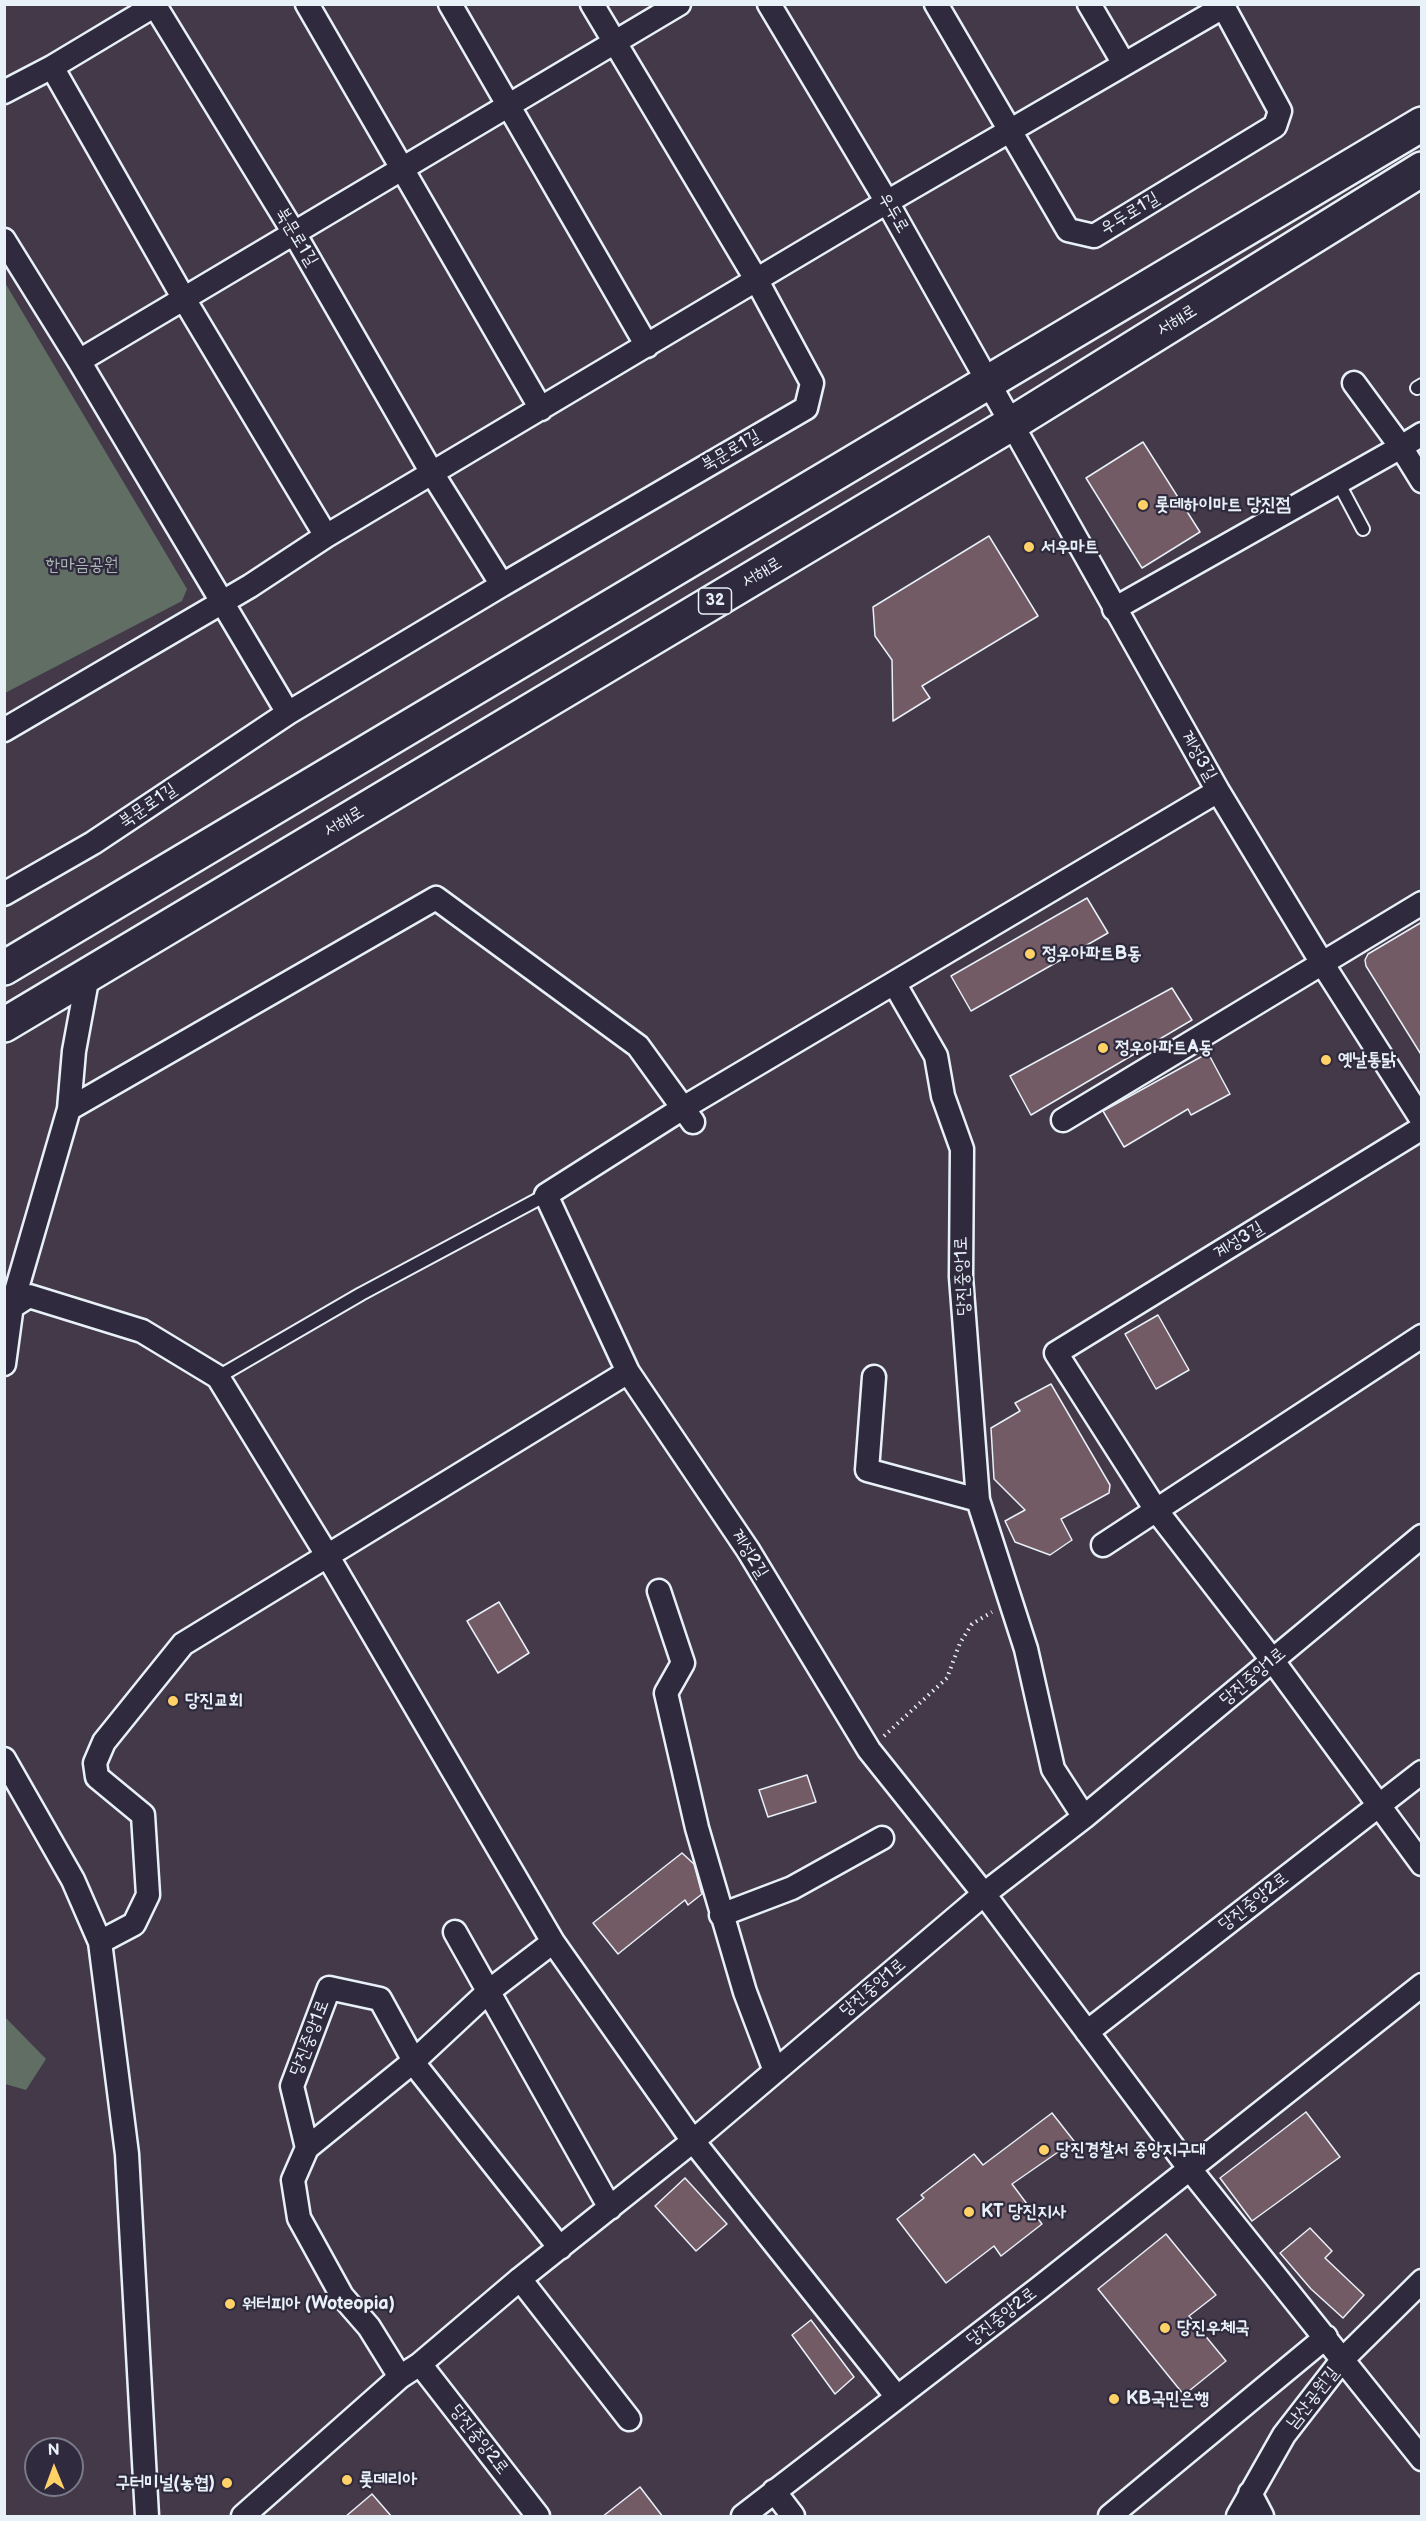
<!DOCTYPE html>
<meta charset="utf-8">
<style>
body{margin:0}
#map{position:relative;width:1426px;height:2521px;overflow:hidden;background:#433949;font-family:"Balsamiq Sans",sans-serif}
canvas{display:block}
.frame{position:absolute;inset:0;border:6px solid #e8f1f8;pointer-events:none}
.north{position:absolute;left:24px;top:2437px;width:60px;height:60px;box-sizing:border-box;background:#2f2a3d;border:2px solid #797a88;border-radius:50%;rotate:359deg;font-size:16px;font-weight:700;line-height:24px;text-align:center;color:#e8f1f8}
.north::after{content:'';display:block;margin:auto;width:21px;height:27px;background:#ffd166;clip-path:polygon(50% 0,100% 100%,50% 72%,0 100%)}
</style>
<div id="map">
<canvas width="1426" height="2521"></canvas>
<div class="frame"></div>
<div class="north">N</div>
</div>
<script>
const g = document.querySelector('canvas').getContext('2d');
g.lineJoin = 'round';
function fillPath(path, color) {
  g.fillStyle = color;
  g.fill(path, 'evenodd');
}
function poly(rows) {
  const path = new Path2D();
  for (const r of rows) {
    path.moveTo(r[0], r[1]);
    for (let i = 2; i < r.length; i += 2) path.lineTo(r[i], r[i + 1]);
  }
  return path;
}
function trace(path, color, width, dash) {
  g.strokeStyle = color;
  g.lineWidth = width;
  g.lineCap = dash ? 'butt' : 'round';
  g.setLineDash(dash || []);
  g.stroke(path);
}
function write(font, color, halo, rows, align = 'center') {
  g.font = font + ' "Balsamiq Sans","Poor Story",sans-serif';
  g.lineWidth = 4.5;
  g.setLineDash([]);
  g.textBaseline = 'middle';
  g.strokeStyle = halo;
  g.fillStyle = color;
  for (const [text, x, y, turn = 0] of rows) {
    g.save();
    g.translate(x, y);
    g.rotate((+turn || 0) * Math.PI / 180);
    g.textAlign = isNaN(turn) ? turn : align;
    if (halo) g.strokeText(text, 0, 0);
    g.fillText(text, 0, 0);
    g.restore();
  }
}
fillPath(poly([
 [4,281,187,589,182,601,5,693],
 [5,2017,46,2059,26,2090,5,2084]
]), '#606e64');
const building = poly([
 [1143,442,1200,532,1142,568,1086,478,1143,442],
 [989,536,1038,616,922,686,930,698,893,721,892,660,875,636,873,607,989,536],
 [1087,898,1108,933,971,1011,951,976,1087,898],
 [1422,922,1422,1056,1366,966,1365,960,1368,954,1422,922],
 [1172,988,1192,1020,1031,1115,1010,1076,1172,988],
 [1208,1053,1230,1094,1191,1115,1188,1109,1124,1147,1103,1111,1208,1053],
 [1158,1315,1189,1370,1156,1389,1125,1334,1158,1315],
 [1051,1384,1110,1485,1109,1493,1061,1519,1072,1540,1050,1555,1015,1542,1005,1521,1025,1510,994,1479,991,1428,1020,1411,1015,1403,1051,1384],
 [499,1602,529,1653,498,1673,467,1621,499,1602],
 [807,1775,816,1802,768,1817,759,1790,807,1775],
 [682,1853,694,1864,702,1894,688,1905,685,1900,618,1954,593,1923,682,1853],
 [1306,2112,1340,2157,1252,2221,1220,2178,1306,2112],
 [1052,2113,1074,2141,1012,2184,1042,2224,1001,2256,994,2246,946,2283,897,2219,924,2198,921,2195,974,2154,983,2165,1052,2113],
 [685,2178,727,2224,696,2251,655,2206,685,2178],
 [1310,2228,1332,2251,1325,2258,1364,2295,1343,2318,1311,2289,1280,2253,1310,2228],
 [1166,2234,1216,2295,1189,2316,1226,2361,1184,2395,1098,2289,1166,2234],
 [811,2320,854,2377,835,2394,792,2335,811,2320],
 [640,2487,663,2517,602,2517,640,2487],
 [372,2494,392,2517,345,2517,372,2494]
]);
fillPath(building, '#735b66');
trace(building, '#e8f1f8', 1.5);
const lane = poly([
 [1417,388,1422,385],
 [1338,482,1363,529],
 [218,1377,361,1294,546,1195]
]);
const street = poly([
 [154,4,294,233,432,473,502,585,806,408,812,383,756,279,592,4],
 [307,4,541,409],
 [450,4,647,346],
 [769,4,887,202,1218,791,1322,963,1422,1120],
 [936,4,1068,230,1094,236,1275,126,1280,111,1222,4],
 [1089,4,1124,64],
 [52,67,184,299,326,536],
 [4,92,52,67,157,4],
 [4,240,79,361,288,713],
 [79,361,679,4],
 [1422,434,1401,447,1422,481],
 [1114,609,1401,447,1354,383],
 [4,730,250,586,326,536,887,202,1223,7],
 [1218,791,683,1108,546,1195,628,1372,748,1550,869,1750,984,1894,1189,2168,1422,2459],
 [4,894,93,843,288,713,502,585],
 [894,983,936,1056,943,1096,962,1149,961,1277,978,1500],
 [69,1109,436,898,638,1046,693,1122],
 [1063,1120,1422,903],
 [1422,1128,1056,1353,1156,1510,1273,1661,1422,1864],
 [4,1312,29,1296,142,1331,218,1377,327,1555,553,1942,693,2141,897,2397],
 [4,1364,12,1305,69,1109,74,1051,88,975],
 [874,1377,867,1470,978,1500,1026,1649,1053,1769,1084,1817],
 [1103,1545,1422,1336],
 [659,1591,683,1663,666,1693,697,1828,745,1992,775,2071],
 [4,1759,73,1880,100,1942,134,1924,148,1895,143,1815,97,1777,95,1763,104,1742,183,1644,628,1372],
 [721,1915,792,1888,882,1838],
 [455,1932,610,2208],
 [100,1942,127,2154,147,2516],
 [1087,2032,1422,1772],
 [307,2148,414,2061,489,1991,553,1942],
 [520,2279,629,2419],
 [420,2364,538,2516],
 [400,2377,369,2327,342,2296,299,2218,293,2180,307,2148,292,2086,329,1988,380,1999,419,2070,560,2248],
 [774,2491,793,2516],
 [1250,2493,1262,2516],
 [243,2516,400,2377,420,2364,520,2279,693,2141,984,1894,1084,1817,1422,1536],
 [743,2516,1038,2289,1422,1985],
 [1110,2516,1326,2337],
 [1238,2516,1284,2435,1343,2359,1422,2281]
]);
const primary = poly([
 [4,968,1422,124],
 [4,1025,1011,424,1422,169]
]);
trace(lane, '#e8f1f8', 16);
trace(street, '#e8f1f8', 27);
trace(primary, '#e8f1f8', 38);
trace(poly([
 [884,1736,947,1678,960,1643,972,1624,992,1612]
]), '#e8f1f8', 4, [1.5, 4.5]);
trace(lane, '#2f2a3d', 12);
trace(street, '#2f2a3d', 22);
trace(primary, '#2f2a3d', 33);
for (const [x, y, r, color] of [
 [1143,505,6,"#ffd166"],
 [1029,547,6,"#ffd166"],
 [1030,954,6,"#ffd166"],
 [1103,1048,6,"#ffd166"],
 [1326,1060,6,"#ffd166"],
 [173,1701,6,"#ffd166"],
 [1044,2150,6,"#ffd166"],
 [969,2212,6,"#ffd166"],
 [230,2304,6,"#ffd166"],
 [1165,2328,6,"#ffd166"],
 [1114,2399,6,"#ffd166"],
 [347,2480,6,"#ffd166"],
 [227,2483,6,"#ffd166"]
]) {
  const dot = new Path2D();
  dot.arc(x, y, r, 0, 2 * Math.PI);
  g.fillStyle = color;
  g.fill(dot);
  trace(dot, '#2f2a3d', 2);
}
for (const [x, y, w] of [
 [715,601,33]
]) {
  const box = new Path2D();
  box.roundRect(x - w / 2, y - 13, w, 26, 4.5);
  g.fillStyle = '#2f2a3d';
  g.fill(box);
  trace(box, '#e8f1f8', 1.5);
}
write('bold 16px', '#e8f1f8', null, [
 ["32",715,601]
]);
write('18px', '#e8f1f8', '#2f2a3d', [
 ["우두로",893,213,60],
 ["우두로1길",1130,214,-31],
 ["북문로1길",296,237,59],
 ["서해로",1177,321,-32],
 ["북문로1길",731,451,-30],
 ["서해로",762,573,-31],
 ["계성3길",1198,756,60],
 ["북문로1길",148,806,-34],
 ["서해로",344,822,-31],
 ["계성3길",1239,1241,-32],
 ["당진중앙1로",963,1276,-92],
 ["계성2길",749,1554,58],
 ["당진중앙1로",1253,1677,-40],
 ["당진중앙2로",1254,1902,-38],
 ["당진중앙1로",873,1988,-40],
 ["당진중앙1로",310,2038,-69],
 ["당진중앙2로",1002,2317,-38],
 ["남산공원길",1313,2398,-52],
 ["당진중앙2로",479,2440,52]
]);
write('bold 18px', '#e8f1f8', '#2f2a3d', [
 ["롯데하이마트 당진점",1155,505],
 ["서우마트",1041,547],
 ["정우아파트B동",1042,954],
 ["정우아파트A동",1115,1048],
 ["옛날통닭",1338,1060],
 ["당진교회",185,1701],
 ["당진경찰서 중앙지구대",1056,2150],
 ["KT 당진지사",981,2212],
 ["워터피아 (Woteopia)",242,2304],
 ["당진우체국",1177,2328],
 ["KB국민은행",1126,2399],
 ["롯데리아",359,2480],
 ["구터미널(농협)",215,2483,"right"]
], 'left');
write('18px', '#abb6b5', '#2f2a3d', [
 ["한마음공원",82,565]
]);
</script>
